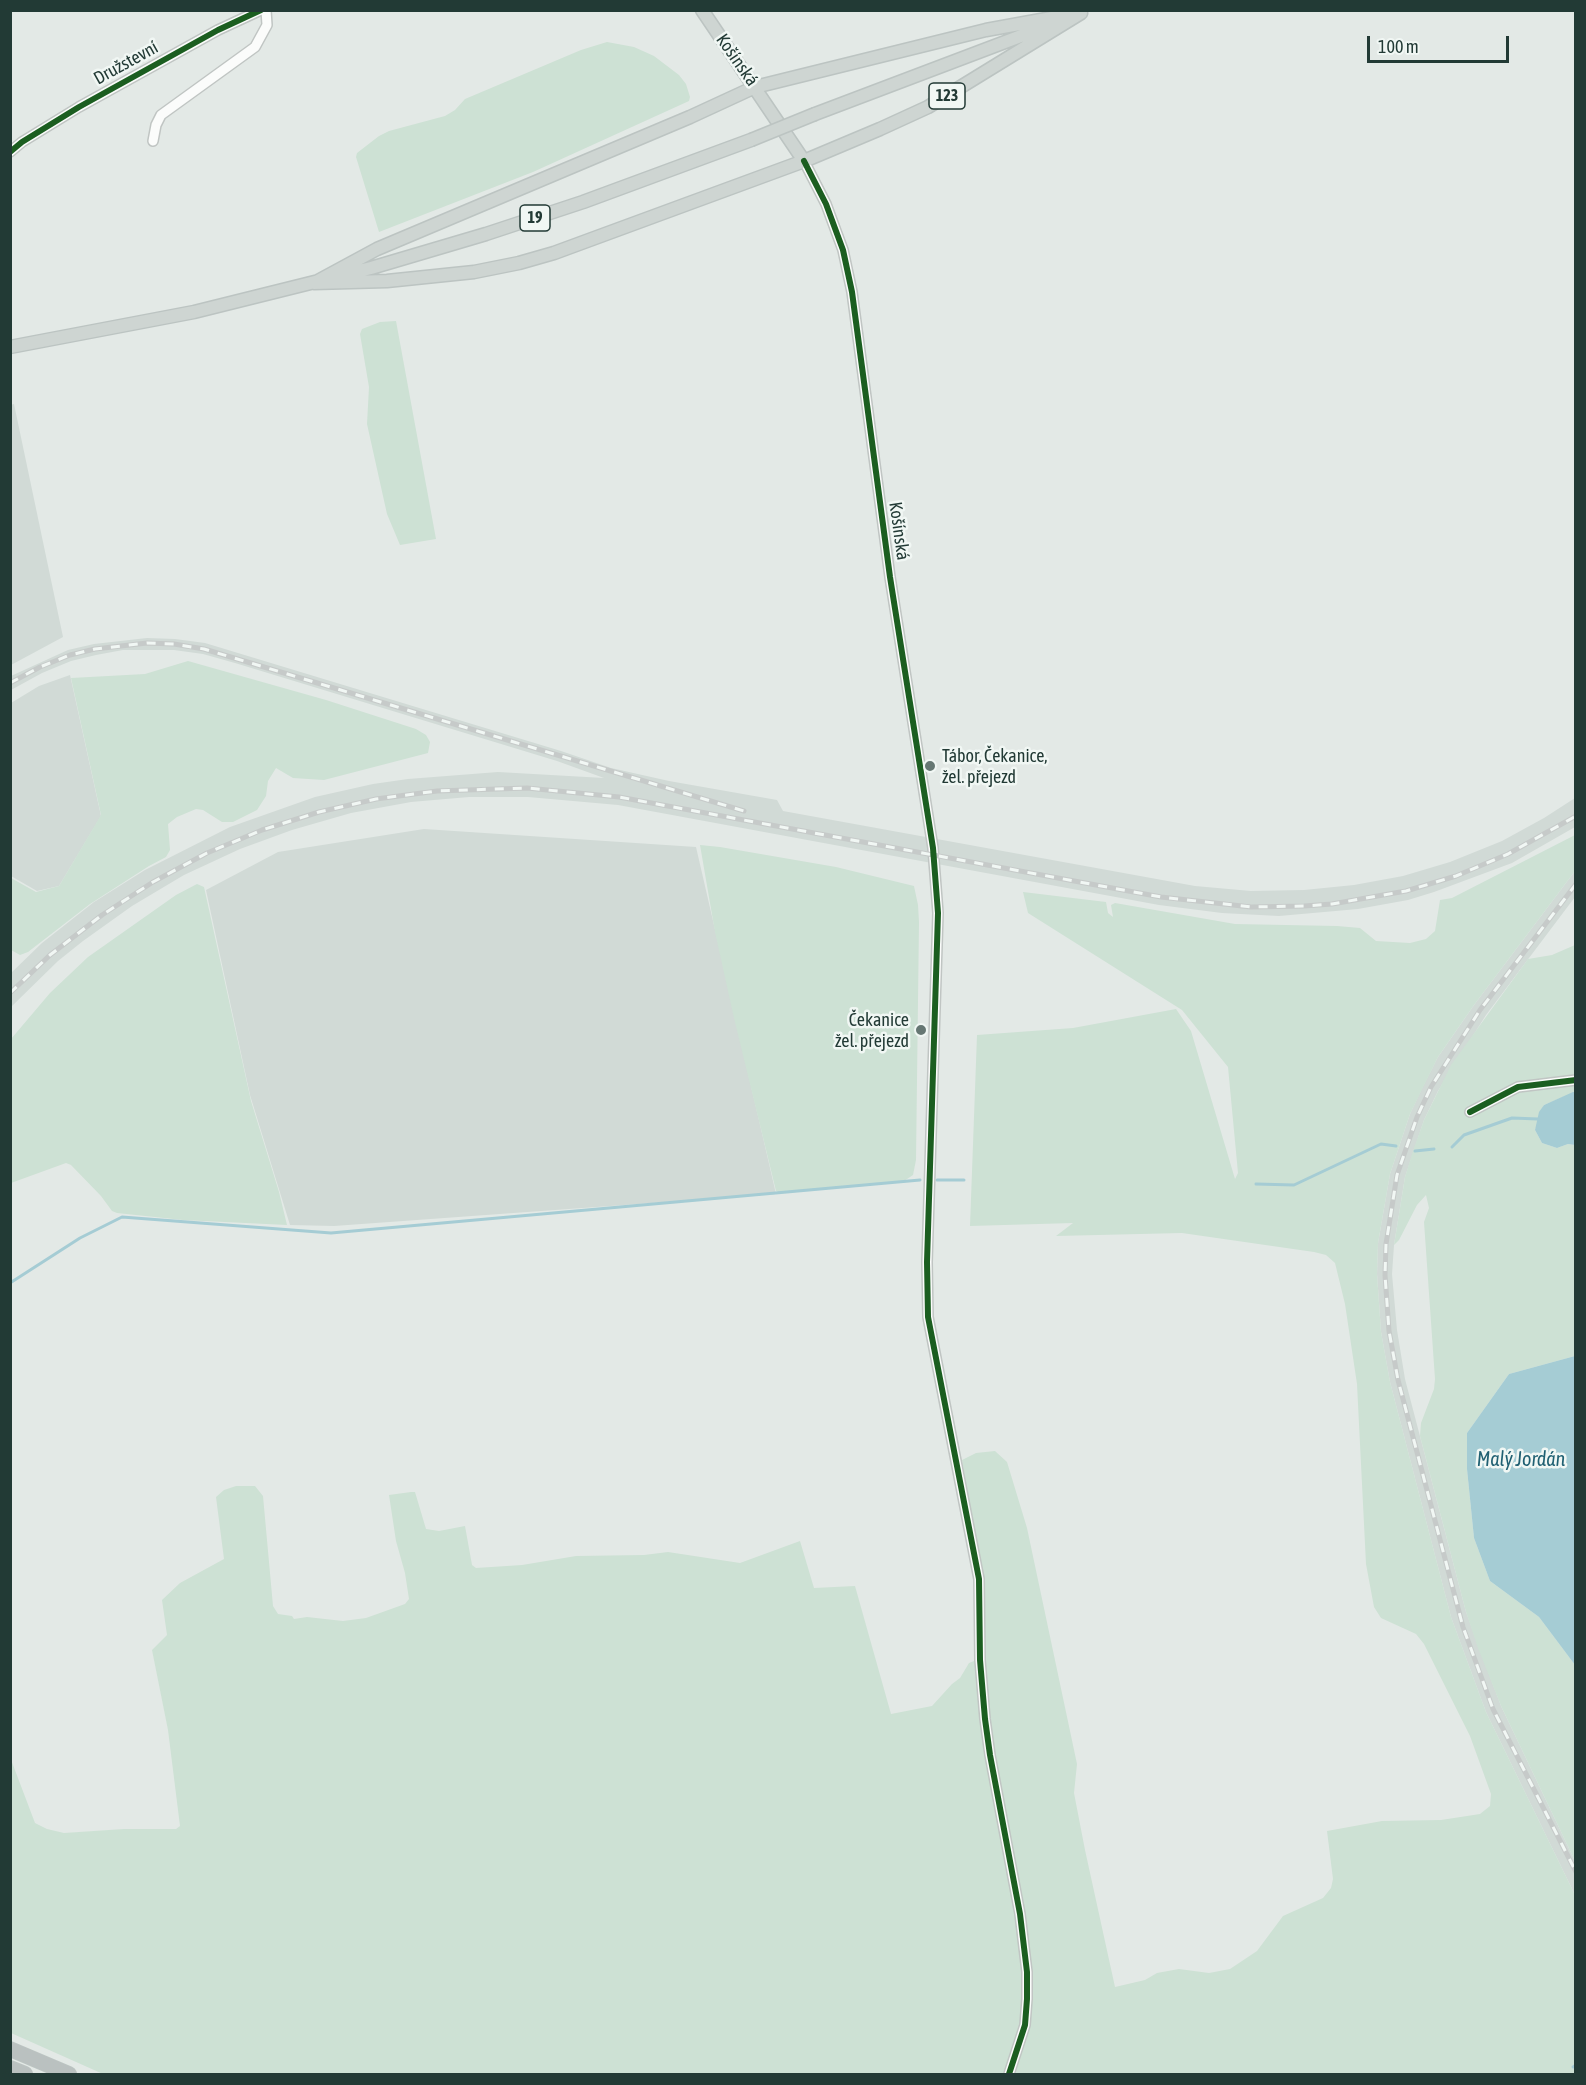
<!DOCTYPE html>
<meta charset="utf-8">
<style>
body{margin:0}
#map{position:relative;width:1586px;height:2085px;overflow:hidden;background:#e3e9e6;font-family:"Asap Condensed",sans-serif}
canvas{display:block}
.frame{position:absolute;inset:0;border:12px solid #223a35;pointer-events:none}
.scale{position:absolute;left:1367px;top:36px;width:142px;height:27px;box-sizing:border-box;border:3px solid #223a35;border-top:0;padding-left:8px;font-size:18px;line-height:21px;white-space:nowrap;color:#223a35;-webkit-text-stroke:4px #f1f7f4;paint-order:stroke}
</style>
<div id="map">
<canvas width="1586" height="2085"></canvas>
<div class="frame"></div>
<div class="scale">100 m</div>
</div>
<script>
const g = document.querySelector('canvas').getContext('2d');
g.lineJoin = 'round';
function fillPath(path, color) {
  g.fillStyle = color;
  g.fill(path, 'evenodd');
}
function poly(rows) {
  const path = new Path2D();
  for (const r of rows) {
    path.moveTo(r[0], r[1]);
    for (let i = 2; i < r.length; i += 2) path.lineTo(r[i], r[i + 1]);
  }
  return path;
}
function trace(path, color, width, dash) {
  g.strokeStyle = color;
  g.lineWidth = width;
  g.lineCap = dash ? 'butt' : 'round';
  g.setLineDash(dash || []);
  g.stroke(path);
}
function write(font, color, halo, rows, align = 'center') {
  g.font = font + ' "Asap Condensed",sans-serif';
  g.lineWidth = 5;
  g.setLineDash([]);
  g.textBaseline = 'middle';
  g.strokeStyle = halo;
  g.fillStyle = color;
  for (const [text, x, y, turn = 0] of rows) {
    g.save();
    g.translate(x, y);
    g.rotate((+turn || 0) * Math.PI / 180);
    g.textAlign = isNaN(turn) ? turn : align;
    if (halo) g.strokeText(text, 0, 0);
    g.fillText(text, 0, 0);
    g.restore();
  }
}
fillPath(poly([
 [14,404,63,637,11,665,10,405],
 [147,638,175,639,205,643,561,751,611,768,669,781,777,800,783,811,1195,886,1251,891,1304,890,1354,885,1403,876,1450,862,1502,841,1544,818,1575,798,1575,827,1512,863,1434,892,1408,900,1358,909,1279,916,1222,913,1159,905,618,805,528,797,469,797,411,802,351,813,292,830,240,849,184,875,132,906,83,941,58,961,11,1007,11,973,42,943,94,902,145,870,230,827,315,797,373,784,408,779,498,772,604,778,557,761,235,663,203,654,174,650,123,650,96,655,71,661,42,673,11,690,11,676,68,650,94,644],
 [70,675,101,816,59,886,37,891,11,876,11,703,39,686],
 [424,829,696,847,776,1194,334,1226,290,1225,250,1095,206,890,278,852],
 [1575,871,1575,897,1486,1015,1438,1091,1424,1120,1405,1177,1394,1245,1392,1274,1397,1330,1405,1379,1466,1612,1501,1706,1575,1861,1575,1895,1486,1712,1451,1617,1390,1382,1381,1332,1377,1274,1378,1243,1390,1174,1410,1114,1424,1084,1438,1057,1474,1005]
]), '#d1dad6');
fillPath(poly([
 [607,42,634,47,654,56,679,75,686,84,690,97,689,101,533,172,379,232,356,157,357,153,379,136,389,131,445,116,455,110,465,99,581,50],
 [396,321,436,539,400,545,387,514,367,424,369,387,360,334,362,329,380,322],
 [188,661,326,700,416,729,426,735,430,742,428,753,324,780,293,778,276,768,268,781,266,796,257,810,233,822,222,822,203,810,196,809,177,817,168,824,170,850,166,857,149,866,90,904,28,952,20,955,11,950,11,878,36,892,59,886,101,815,71,678,145,674],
 [1575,835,1575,871,1474,1005,1438,1057,1410,1114,1390,1174,1378,1243,1377,1274,1381,1332,1390,1382,1451,1617,1486,1712,1575,1895,1575,2074,103,2074,11,2033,10,1757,35,1823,47,1829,64,1833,124,1829,176,1829,180,1826,168,1730,152,1650,167,1635,162,1600,180,1583,224,1559,216,1497,224,1490,236,1486,255,1486,263,1496,273,1606,278,1614,292,1616,294,1619,307,1617,343,1621,366,1618,405,1604,409,1599,405,1573,396,1541,389,1495,411,1492,415,1492,426,1529,439,1531,465,1526,472,1565,476,1568,522,1565,576,1556,644,1555,668,1552,740,1563,800,1541,814,1588,855,1586,891,1714,932,1706,952,1684,960,1678,969,1663,984,1657,983,1580,962,1460,976,1453,995,1451,1007,1462,1027,1528,1077,1764,1074,1793,1085,1850,1115,1987,1145,1980,1157,1973,1179,1969,1209,1973,1230,1969,1257,1951,1283,1916,1323,1898,1331,1888,1333,1879,1327,1831,1382,1821,1441,1820,1480,1814,1490,1806,1491,1794,1470,1736,1424,1644,1416,1634,1381,1618,1374,1607,1366,1564,1357,1384,1345,1304,1335,1263,1326,1255,1314,1252,1182,1233,1056,1236,1073,1223,970,1226,977,1035,1073,1028,1176,1009,1191,1031,1235,1179,1238,1173,1228,1067,1182,1010,1028,913,1023,892,1106,902,1108,913,1113,917,1111,905,1115,903,1235,924,1337,926,1360,928,1376,941,1410,943,1426,939,1435,931,1440,900,1452,898],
 [700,845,720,847,836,867,914,886,918,905,919,922,916,1160,913,1175,904,1181,778,1192,776,1191,734,1018,715,932],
 [197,884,204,887,251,1101,279,1192,287,1225,183,1220,117,1213,112,1211,101,1196,71,1165,66,1163,11,1183,11,1039,50,993,88,957,176,895],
 [1575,945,1575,1092,1544,1105,1535,1130,1542,1143,1557,1148,1568,1144,1575,1145,1575,1356,1509,1374,1467,1433,1467,1469,1474,1538,1490,1581,1539,1617,1575,1665,1575,1861,1501,1706,1478,1648,1466,1612,1420,1436,1421,1423,1434,1389,1435,1379,1424,1222,1429,1208,1426,1195,1417,1205,1399,1240,1394,1245,1405,1177,1413,1151,1424,1120,1451,1065,1528,959,1552,955]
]), '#cde1d4');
fillPath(poly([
 [1573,1092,1576,1092,1575,1145,1568,1144,1557,1148,1542,1143,1535,1130,1539,1112,1544,1105],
 [1575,1356,1574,1466,1575,1665,1539,1617,1490,1581,1474,1538,1467,1469,1467,1433,1509,1374]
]), '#a5ccd4');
trace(poly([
 [1452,1147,1464,1135,1512,1118,1538,1119],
 [1415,1151,1434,1149],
 [937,1180,964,1180],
 [1256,1184,1294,1185,1381,1144,1396,1146],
 [10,1283,80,1238,122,1217,331,1233,920,1180],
 [1573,2067,1576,2065]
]), '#a5ccd4', 3);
const minor = poly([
 [153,141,156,125,161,115,255,47,267,25,266,10],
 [10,152,22,142,79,107,218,30,261,10],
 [804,161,826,204,843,250,852,292,890,577,933,848,938,913,927,1262,928,1317,979,1579,980,1660,985,1719,990,1755,1020,1914,1027,1972,1027,1999,1025,2025,1009,2074],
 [1470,1112,1518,1087,1576,1080]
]);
const major = poly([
 [702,10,804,161],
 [815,114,1050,25],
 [316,282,377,249,690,117,755,87,986,30,1074,14],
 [314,283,387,281,474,272,519,263,554,253,804,161,880,129,928,107,1081,13],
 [10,347,194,312,371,268,486,234,583,202,751,140]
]);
const highway = poly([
 [10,2049,69,2074],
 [10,2068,25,2074]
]);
trace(minor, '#c0c5c3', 12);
trace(major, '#bcc4c2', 15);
trace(highway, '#bcc4c2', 16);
trace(minor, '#fbfcfb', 9);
trace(major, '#ced5d2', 12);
trace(highway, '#bac1c0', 14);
const rail = poly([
 [10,683,40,667,70,655,95,649,147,643,174,644,204,649,744,811],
 [1576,884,1480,1010,1431,1087,1417,1117,1397,1175,1386,1244,1385,1275,1389,1331,1398,1380,1463,1627,1493,1709,1576,1872],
 [10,993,50,955,102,915,153,882,207,853,262,830,319,812,376,799,437,791,527,788,619,797,1161,897,1251,907,1304,906,1332,904,1406,891,1456,876,1508,854,1576,816]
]);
trace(rail, '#c6cac9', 5);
trace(rail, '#f1f7f4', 3, [9]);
const majorBridge = poly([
 [751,140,815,114]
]);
trace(majorBridge, '#bcc4c2', 15, []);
trace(majorBridge, '#ced5d2', 12);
trace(poly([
 [10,152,22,142,79,107,218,30,261,10],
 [804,161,826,204,843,250,852,292,890,577,933,848,938,913,927,1262,928,1317,979,1579,980,1660,985,1719,990,1755,1020,1914,1027,1972,1027,1999,1025,2025,1009,2074],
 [1470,1112,1518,1087,1576,1080]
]), '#1b5e20', 6);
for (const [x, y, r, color] of [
 [930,766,6,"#667773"],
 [921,1030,6,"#667773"]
]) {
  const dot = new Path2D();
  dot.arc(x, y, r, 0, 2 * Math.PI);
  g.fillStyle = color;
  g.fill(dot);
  trace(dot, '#f1f7f4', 2);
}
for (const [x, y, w] of [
 [947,96,36],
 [535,218,30]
]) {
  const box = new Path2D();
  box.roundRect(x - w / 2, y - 13, w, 26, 4.5);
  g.fillStyle = '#f1f7f4';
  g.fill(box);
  trace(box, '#223a35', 1.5);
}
write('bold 16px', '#223a35', null, [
 ["123",947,96],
 ["19",535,218]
]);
write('18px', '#223a35', '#f1f7f4', [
 ["Košínská",737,60,55],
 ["Družstevní",126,63,-29],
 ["Košínská",899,531,82]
]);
write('18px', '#223a35', '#f1f7f4', [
 ["Tábor, Čekanice,",942,756],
 ["žel. přejezd",942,777],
 ["Čekanice",909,1020,"right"],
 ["žel. přejezd",909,1041,"right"]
], 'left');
write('italic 20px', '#206072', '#f1f7f4', [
 ["Malý Jordán",1521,1460]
]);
</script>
